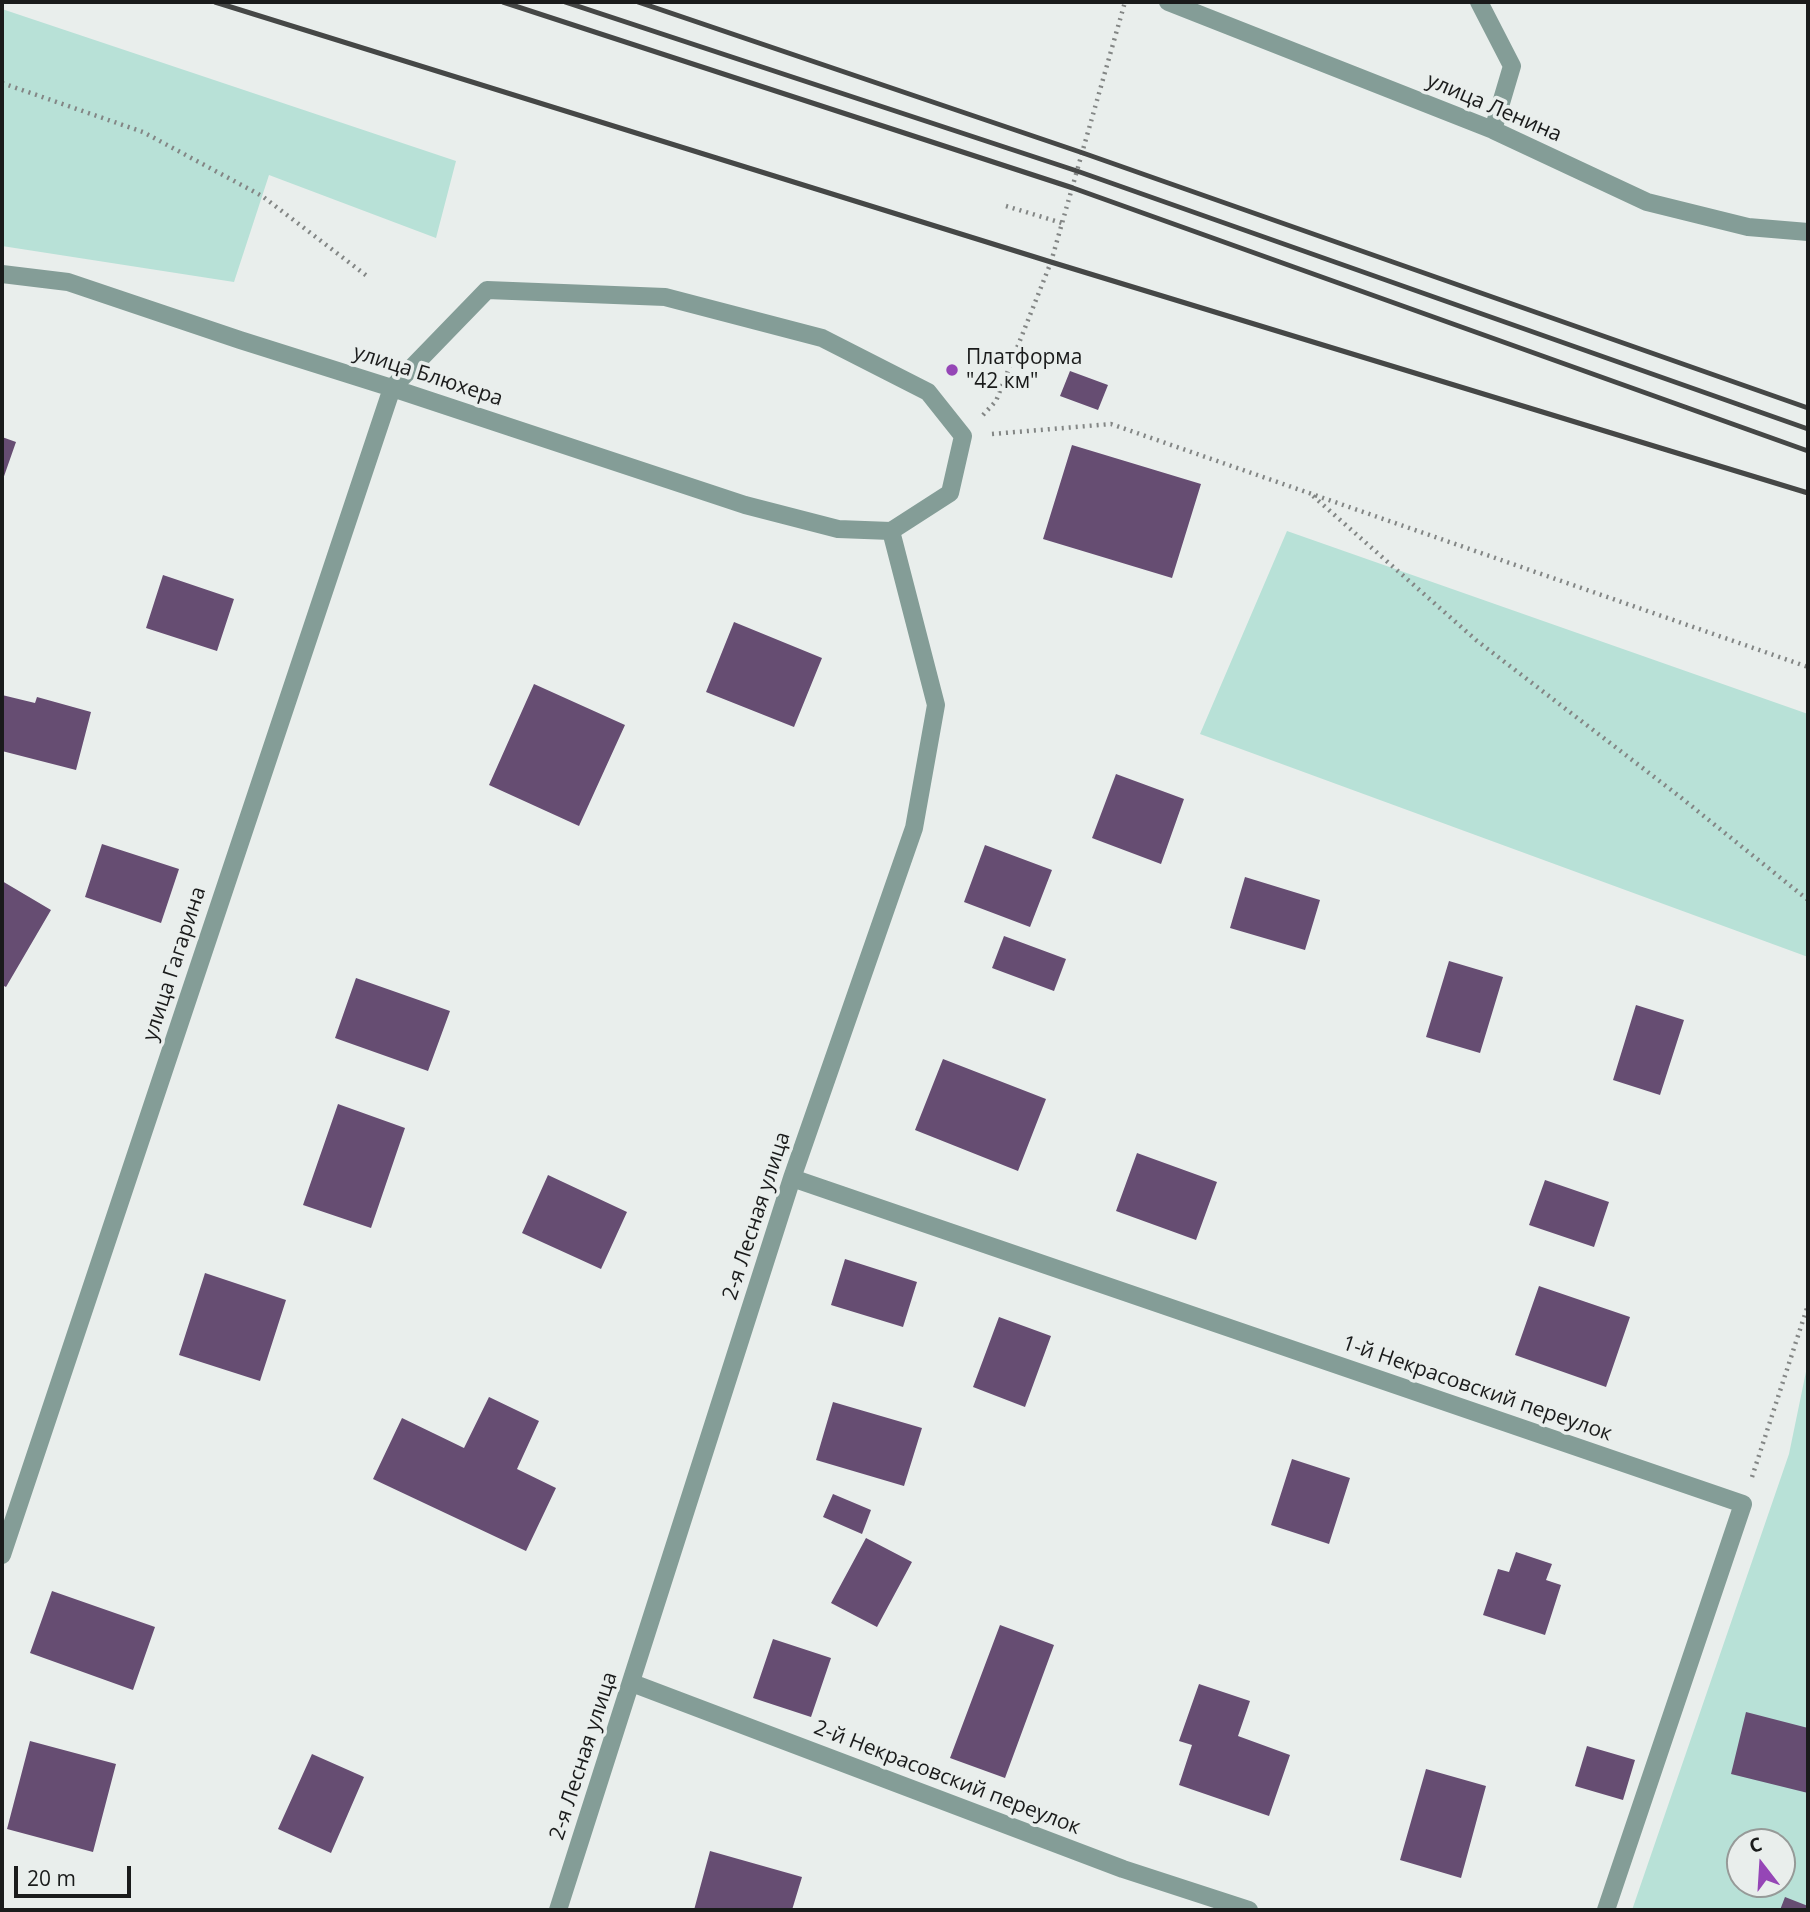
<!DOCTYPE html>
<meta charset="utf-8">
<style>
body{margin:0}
#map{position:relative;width:1810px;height:1912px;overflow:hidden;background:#e9eeec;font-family:"Open Sans",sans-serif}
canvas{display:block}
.frame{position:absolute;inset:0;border:4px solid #1a1b1b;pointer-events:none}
.north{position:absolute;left:1726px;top:1828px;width:70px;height:70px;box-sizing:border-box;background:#e9eeec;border:2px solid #969a98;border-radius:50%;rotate:343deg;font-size:19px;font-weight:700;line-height:28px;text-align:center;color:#1a1b1b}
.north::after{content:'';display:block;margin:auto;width:24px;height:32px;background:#9546b6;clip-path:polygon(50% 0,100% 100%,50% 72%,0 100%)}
.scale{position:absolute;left:14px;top:1866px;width:117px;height:32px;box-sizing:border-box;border:4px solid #1a1b1b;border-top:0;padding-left:9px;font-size:21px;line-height:24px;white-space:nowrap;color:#1a1b1b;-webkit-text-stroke:5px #e9eeec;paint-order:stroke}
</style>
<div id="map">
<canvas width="1810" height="1912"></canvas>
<div class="frame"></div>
<div class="north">С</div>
<div class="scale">20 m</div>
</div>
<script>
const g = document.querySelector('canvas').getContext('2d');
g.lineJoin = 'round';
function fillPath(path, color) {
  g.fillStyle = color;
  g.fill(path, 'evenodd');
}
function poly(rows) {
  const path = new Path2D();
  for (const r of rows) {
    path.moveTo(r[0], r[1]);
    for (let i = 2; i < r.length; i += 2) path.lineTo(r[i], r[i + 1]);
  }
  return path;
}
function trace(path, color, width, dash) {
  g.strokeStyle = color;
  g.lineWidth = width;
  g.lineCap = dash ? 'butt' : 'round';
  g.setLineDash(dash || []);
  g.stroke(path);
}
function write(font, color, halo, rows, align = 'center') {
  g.font = font + ' "Open Sans",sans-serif';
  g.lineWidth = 7;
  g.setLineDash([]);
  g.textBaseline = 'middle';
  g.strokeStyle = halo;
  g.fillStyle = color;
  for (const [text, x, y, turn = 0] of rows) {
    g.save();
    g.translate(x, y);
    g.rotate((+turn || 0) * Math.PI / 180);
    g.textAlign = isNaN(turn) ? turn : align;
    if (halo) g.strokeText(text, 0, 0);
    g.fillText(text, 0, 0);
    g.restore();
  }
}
fillPath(poly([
 [2,9,456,161,436,238,269,175,234,282,2,246],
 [1287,531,1808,714,1808,957,1200,734],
 [1808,1362,1808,1910,1632,1910,1789,1454],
 [1740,1842,1782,1842,1782,1884,1740,1884]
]), '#b8e1d7');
fillPath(poly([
 [1070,371,1108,385,1098,410,1060,396],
 [2,437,16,442,2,482],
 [1072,445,1201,484,1172,578,1043,539],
 [163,575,234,599,217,651,146,628],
 [734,622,822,658,794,727,706,692],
 [534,684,625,725,579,826,489,785],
 [2,695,35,703,37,697,91,712,76,770,2,751],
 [1116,774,1184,799,1161,864,1092,838],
 [102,844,179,869,161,923,85,897],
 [985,845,1052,870,1030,927,964,902],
 [1245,877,1320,900,1305,950,1230,928],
 [2,881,51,910,6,987,2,985],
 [1004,936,1066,959,1054,991,992,968],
 [1449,961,1503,977,1480,1053,1426,1037],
 [356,978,450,1011,428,1071,335,1038],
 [1636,1005,1684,1020,1660,1095,1613,1080],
 [943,1059,1046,1099,1018,1171,915,1130],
 [338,1104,405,1128,371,1228,303,1205],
 [1137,1153,1217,1182,1196,1240,1116,1211],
 [548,1175,627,1212,601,1269,522,1233],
 [1545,1180,1609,1202,1594,1247,1529,1225],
 [845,1259,917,1282,903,1327,831,1305],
 [205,1273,286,1300,260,1381,179,1355],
 [1539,1286,1630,1317,1606,1387,1515,1355],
 [999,1317,1051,1336,1025,1407,973,1387],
 [489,1397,539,1421,517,1469,556,1488,526,1551,373,1479,402,1418,464,1448],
 [833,1402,922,1428,904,1486,816,1460],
 [1292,1459,1350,1478,1329,1544,1271,1525],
 [833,1494,871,1510,862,1534,823,1517],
 [866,1538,912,1562,877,1627,831,1603],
 [1516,1552,1552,1564,1546,1580,1561,1585,1545,1635,1483,1615,1498,1569,1509,1572],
 [52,1591,155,1627,133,1690,30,1653],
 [1000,1625,1054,1645,1005,1778,950,1758],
 [773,1639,831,1658,811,1717,753,1698],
 [1199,1684,1250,1701,1238,1736,1290,1755,1269,1816,1179,1785,1192,1745,1179,1741],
 [1746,1712,1808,1728,1808,1793,1731,1774],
 [30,1741,116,1764,93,1852,7,1829],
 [1587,1746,1635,1760,1623,1800,1575,1786],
 [312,1754,364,1777,331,1853,278,1829],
 [1426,1769,1486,1786,1461,1878,1400,1860],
 [710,1851,802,1877,792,1910,694,1910],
 [1785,1897,1808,1906,1808,1910,1780,1910]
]), '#664d72');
trace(poly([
 [2,83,143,132,262,196,367,276],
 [1006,206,1062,223],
 [983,415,996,401,1051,262,1125,2],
 [992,434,1111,424,1808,667],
 [1313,496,1476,640,1679,796,1808,900],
 [1752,1477,1808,1305]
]), '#838685', 4.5, [2, 5]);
trace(poly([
 [1168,2,1493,130,1647,202,1748,227,1808,232],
 [1479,2,1512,66,1493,130],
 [2,274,68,282,240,340,392,388,745,505,838,529,891,531,950,493,963,436,928,392,822,338,665,297,487,290,392,388,2,1555],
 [792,1178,1743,1504,1606,1910],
 [632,1683,1123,1869,1249,1910],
 [558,1910,792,1178,914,828,936,705,891,531]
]), '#849d97', 18);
trace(poly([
 [215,2,1051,262,1808,493],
 [503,2,1073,188,1808,451],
 [565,2,1077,171,1808,429],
 [638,2,1083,153,1808,408]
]), '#454746', 5);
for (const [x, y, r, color] of [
 [952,370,7,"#9546b6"]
]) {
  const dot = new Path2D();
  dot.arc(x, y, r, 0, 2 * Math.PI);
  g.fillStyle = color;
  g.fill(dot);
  trace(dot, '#e9eeec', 2.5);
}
write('21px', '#1a1b1b', '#e9eeec', [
 ["улица Ленина",1494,108,23],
 ["улица Блюхера",428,376,18],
 ["улица Гагарина",175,964,-72],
 ["2-я Лесная улица",757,1216,-72],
 ["1-й Некрасовский переулок",1477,1389,19],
 ["2-я Лесная улица",584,1756,-72],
 ["2-й Некрасовский переулок",947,1778,21]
]);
write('21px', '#1a1b1b', '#e9eeec', [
 ["Платформа",966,358],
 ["\"42 км\"",966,382]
], 'left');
</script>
